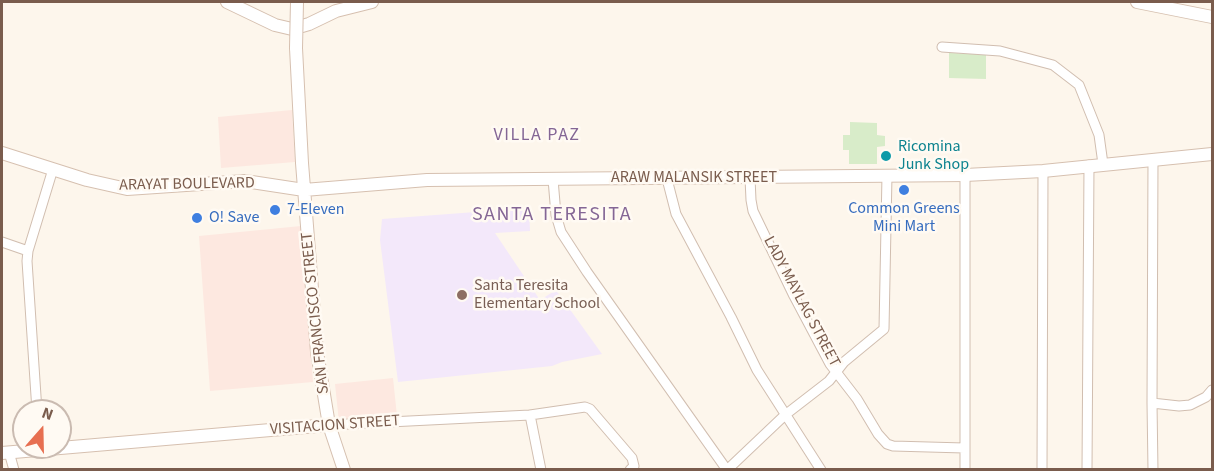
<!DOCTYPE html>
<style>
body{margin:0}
#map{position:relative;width:1214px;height:471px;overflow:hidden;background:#fdf6ec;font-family:"Source Sans 3",sans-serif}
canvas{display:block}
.frame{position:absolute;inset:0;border:3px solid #7a5c4d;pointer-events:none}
.north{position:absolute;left:12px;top:399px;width:60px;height:60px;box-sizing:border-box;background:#fffaf3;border:2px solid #cabbb1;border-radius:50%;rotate:20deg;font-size:16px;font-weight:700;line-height:24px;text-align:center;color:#7a5c4d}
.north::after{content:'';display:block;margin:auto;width:21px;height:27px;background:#e76f51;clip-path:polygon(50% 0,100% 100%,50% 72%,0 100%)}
</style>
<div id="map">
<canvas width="1214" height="471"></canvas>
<div class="frame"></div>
<div class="north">N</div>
</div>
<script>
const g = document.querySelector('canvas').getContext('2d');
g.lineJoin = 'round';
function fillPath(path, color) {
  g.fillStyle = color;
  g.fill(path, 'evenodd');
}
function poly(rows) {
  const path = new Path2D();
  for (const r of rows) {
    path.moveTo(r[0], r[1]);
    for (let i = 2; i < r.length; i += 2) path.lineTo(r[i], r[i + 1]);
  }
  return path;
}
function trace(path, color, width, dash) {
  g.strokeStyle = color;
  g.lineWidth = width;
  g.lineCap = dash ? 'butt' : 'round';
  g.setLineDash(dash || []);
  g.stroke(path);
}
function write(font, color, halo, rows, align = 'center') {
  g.font = font + ' "Source Sans 3",sans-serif';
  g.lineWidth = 5;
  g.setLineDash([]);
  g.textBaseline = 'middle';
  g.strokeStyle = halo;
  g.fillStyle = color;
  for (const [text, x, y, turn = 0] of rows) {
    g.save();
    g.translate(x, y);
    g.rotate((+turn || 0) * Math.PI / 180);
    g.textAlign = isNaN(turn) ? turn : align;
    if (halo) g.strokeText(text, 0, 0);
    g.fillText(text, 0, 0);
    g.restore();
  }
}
fillPath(poly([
 [292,110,295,162,221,168,218,117],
 [301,226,313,382,210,391,199,236],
 [393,378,397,416,339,422,335,384]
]), '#fde8e0');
fillPath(poly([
 [529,208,530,231,495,233,540,300,556,290,602,354,562,362,552,366,398,382,380,240,382,219]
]), '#f3e8fa');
fillPath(poly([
 [949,53,986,54,986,79,949,78],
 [850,122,877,123,877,135,885,136,885,146,877,147,877,164,849,164,849,150,843,150,843,135,850,135]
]), '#d8ecc9');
const street = poly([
 [942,47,1000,51,1053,65,1079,85,1099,135,1103,164],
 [1153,160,1152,403,1153,470],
 [750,178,751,200,753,211,794,296,830,364,857,399,878,434,887,444,893,446,964,448],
 [553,179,556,215,561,232,587,272,727,470],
 [667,179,676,214,731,317,757,370,821,470],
 [2,242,28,251,27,261,37,411],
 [28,251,53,169],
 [1152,403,1179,406,1190,405,1206,397,1212,390],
 [530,415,541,470],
 [329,425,530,415,585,407,590,409,632,458,634,466,630,470],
 [9,452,14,470],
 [727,470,785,415,829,381,844,362,884,329,887,175],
 [965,470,965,175],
 [1042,470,1043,171],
 [1087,470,1089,165]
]);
const secondary = poly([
 [227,2,275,25,292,29,309,24,336,11,372,2],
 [1137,2,1212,17],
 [296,48,302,163,317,352,329,425,344,470],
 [2,153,87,180,127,189,245,181,304,190,427,180,965,175,1043,171,1212,154],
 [2,453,329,425]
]);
trace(street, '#d1beb0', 11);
trace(secondary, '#d6c0b0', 14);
trace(street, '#fff', 9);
trace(secondary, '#fff', 12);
const secondaryBridge = poly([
 [296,48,297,2]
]);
trace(secondaryBridge, '#d6c0b0', 14, []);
trace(secondaryBridge, '#fff', 12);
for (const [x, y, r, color] of [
 [886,156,6,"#0f9aa8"],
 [904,190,6,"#3f7fe0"],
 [275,210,6,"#3f7fe0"],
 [197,218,6,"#3f7fe0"],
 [462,295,6,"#8d6e63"]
]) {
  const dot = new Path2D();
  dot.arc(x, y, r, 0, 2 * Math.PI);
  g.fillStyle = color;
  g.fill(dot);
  trace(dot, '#fffaf3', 2);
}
write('16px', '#0d838f', '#fffaf3', [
 ["Ricomina",898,147],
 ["Junk Shop",898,165]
], 'left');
write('16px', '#7a5c4d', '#fffaf3', [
 ["ARAW MALANSIK STREET",694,178],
 ["ARAYAT BOULEVARD",187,185,-1],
 ["LADY MAYLAG STREET",801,302,62],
 ["SAN FRANCISCO STREET",316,313,-96],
 ["VISITACION STREET",335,426,-4]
]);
write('16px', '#366cbe', '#fffaf3', [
 ["Common Greens",904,209,"center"],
 ["Mini Mart",904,227,"center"],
 ["7-Eleven",287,210],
 ["O! Save",209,218]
], 'left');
write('16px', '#785e54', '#fffaf3', [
 ["Santa Teresita",474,286],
 ["Elementary School",474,304]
], 'left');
g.letterSpacing = '1.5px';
write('18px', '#846695', '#fffaf3', [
 ["VILLA PAZ",537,136]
]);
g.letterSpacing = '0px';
g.letterSpacing = '1.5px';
write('20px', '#846695', '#fffaf3', [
 ["SANTA TERESITA",552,216]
]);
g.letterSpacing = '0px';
</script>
